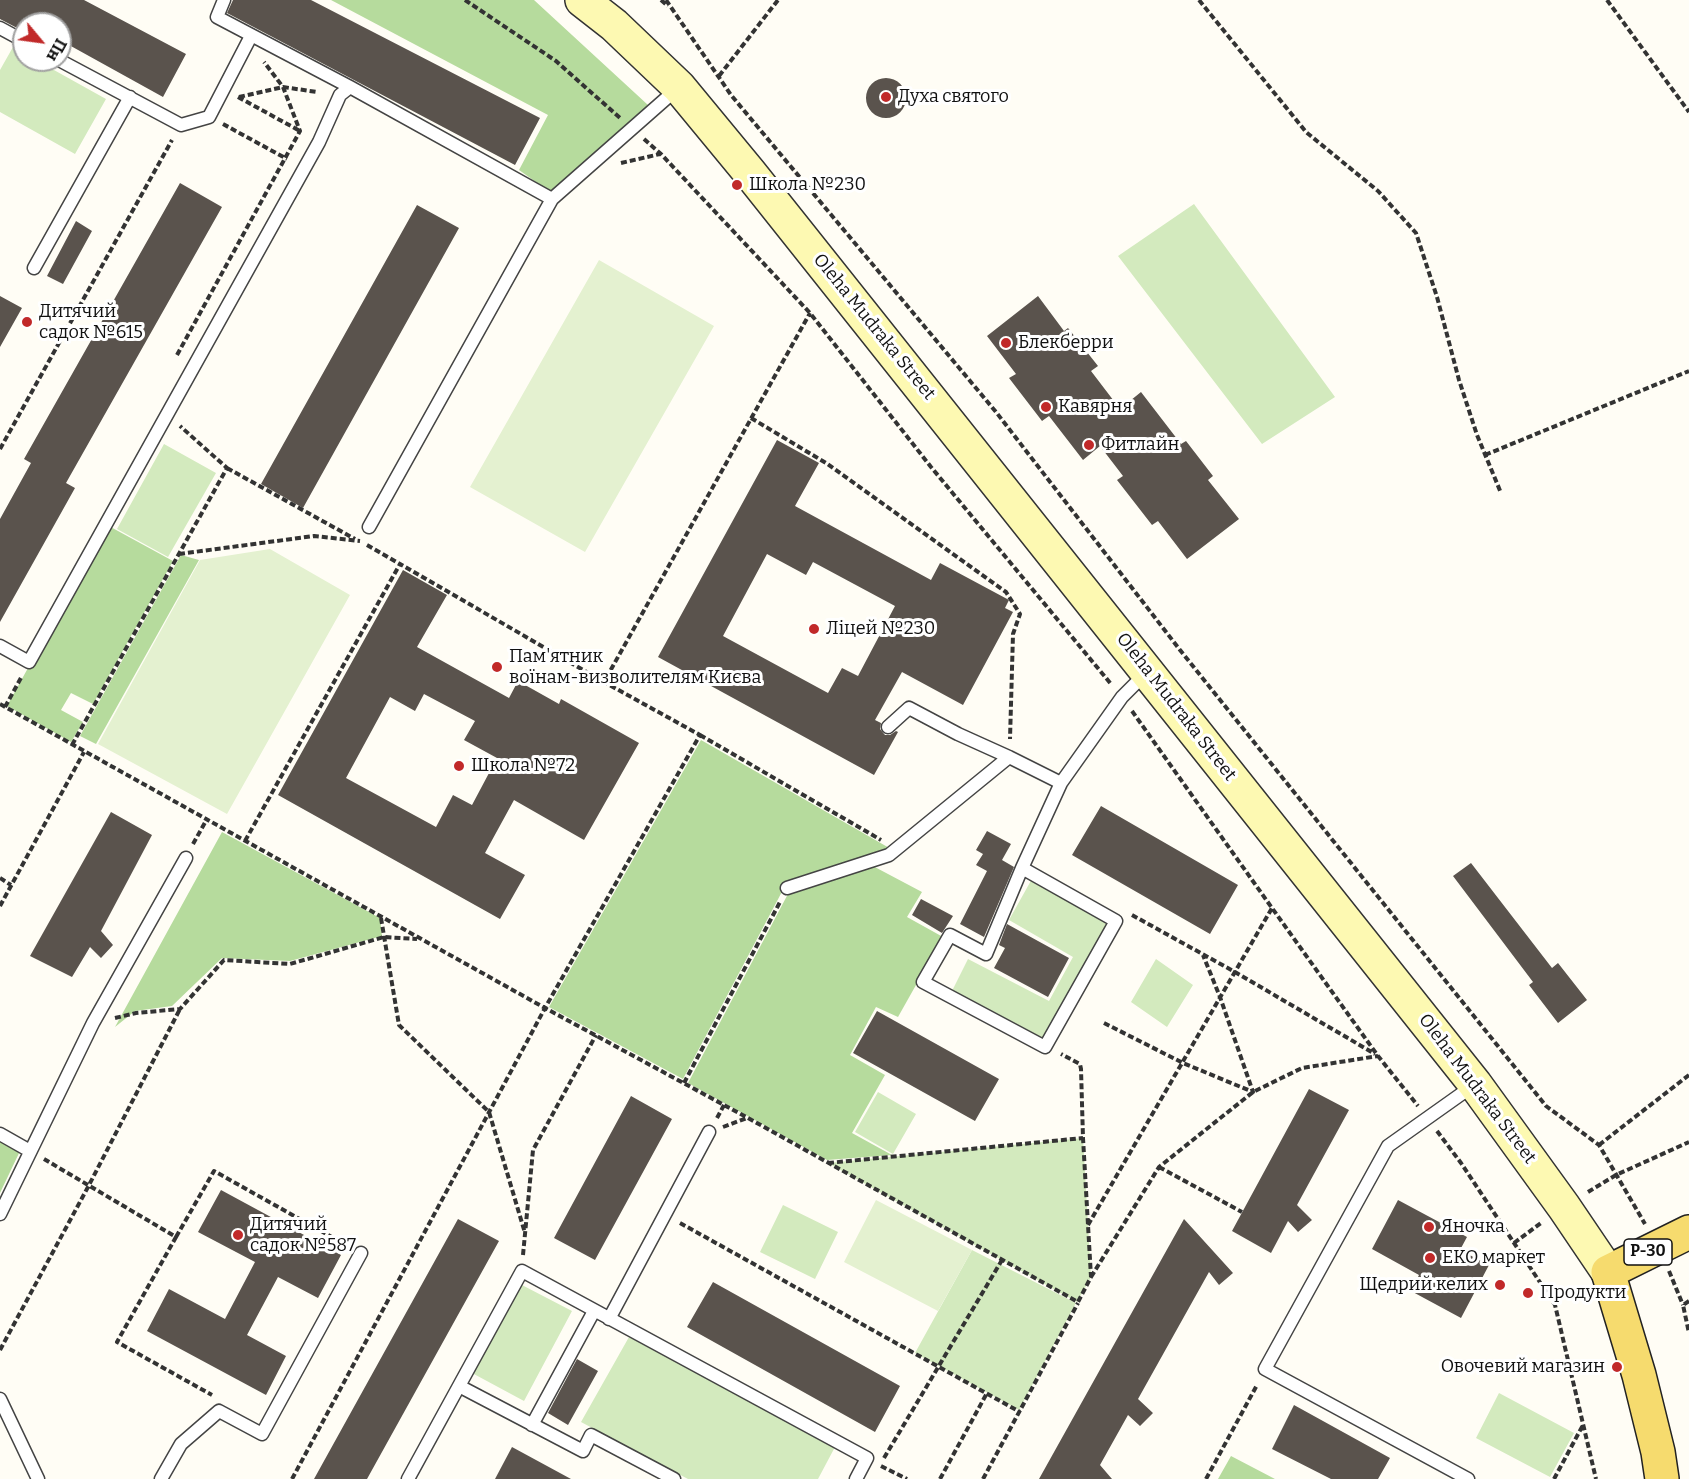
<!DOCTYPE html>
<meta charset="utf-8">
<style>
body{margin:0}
#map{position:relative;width:1689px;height:1479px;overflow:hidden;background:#fffdf5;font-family:Bitter,serif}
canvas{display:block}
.north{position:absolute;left:12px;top:12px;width:60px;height:60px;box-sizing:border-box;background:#fff;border:2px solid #a0a0a0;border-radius:50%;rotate:119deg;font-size:16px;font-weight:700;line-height:24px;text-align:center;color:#111}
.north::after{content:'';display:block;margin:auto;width:21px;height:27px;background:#c12929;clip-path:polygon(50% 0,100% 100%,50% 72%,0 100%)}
</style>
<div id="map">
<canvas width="1689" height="1479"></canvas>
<div class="north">Пн</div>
</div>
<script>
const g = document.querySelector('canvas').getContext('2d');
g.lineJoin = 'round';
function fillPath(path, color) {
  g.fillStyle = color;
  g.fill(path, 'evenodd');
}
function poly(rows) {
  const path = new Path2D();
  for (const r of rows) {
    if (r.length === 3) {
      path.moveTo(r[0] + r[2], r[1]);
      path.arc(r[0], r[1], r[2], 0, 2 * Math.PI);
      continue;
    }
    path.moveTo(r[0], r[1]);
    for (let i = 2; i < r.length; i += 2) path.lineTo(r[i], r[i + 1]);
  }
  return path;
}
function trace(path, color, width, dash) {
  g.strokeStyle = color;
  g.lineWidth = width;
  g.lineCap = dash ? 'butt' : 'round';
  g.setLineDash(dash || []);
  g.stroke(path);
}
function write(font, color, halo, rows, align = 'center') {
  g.font = font + ' Bitter,serif';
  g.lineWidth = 6;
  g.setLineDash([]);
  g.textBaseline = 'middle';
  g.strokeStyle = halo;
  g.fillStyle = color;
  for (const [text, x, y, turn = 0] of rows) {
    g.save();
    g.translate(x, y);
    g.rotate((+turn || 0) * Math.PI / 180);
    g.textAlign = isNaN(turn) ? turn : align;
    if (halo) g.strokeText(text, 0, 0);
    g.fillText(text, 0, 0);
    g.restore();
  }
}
fillPath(poly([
 [13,47,24,53,24,60,36,60,106,99,75,154,0,112,0,70],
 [1194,204,1335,397,1262,444,1118,256],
 [164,444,216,473,168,557,117,529],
 [1033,877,1113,922,1045,1042,952,991,968,959,1049,1001,1073,957,1009,920],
 [1156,959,1193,985,1167,1027,1131,1002],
 [878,1092,916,1114,893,1154,855,1132],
 [1083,1138,1091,1277,1077,1302,828,1163],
 [783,1205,838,1232,815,1279,760,1252],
 [972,1250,1076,1303,1019,1410,915,1353],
 [520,1284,572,1311,524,1401,472,1373],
 [629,1337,835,1447,818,1479,688,1479,581,1422],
 [1499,1393,1574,1433,1550,1477,1476,1438]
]), '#d3eabe');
fillPath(poly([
 [331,0,534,0,648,105,550,192,519,170,548,115],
 [107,525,173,561,93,704,71,693,61,710,83,722,71,742,7,706],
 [181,555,199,560,96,744,80,736],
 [701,740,891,849,785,886,683,1079,549,1007],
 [222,832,380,918,382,936,290,961,222,958,172,1006,135,1011,115,1027],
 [871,865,922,892,907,917,943,937,898,1017,876,1007,850,1055,885,1075,852,1133,892,1155,827,1160,688,1083,789,892],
 [0,1141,20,1151,0,1193],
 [1231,1456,1275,1479,1218,1479]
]), '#b6db9d');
fillPath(poly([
 [599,260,714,326,585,552,470,487],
 [270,549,350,595,227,814,98,744,200,560],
 [876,1200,972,1250,938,1311,844,1262]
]), '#e4f1d0');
fillPath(poly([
 [0,0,84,0,186,54,163,97,60,40,60,24,21,24,19,29,0,19],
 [233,0,311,0,540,118,515,165,227,13],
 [886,98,20],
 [180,183,222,207,66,483,75,488,0,622,0,519,31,463,24,459],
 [417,205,459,228,303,508,261,484],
 [76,221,92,231,63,284,47,276],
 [0,296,22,308,0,347],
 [1038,296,1064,331,1068,328,1098,366,1091,371,1120,409,1141,392,1181,444,1186,441,1213,476,1208,480,1239,519,1187,559,1158,521,1152,525,1117,480,1123,476,1100,446,1083,460,1049,416,1042,421,1009,378,1016,374,987,336],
 [777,440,819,463,795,506,931,580,940,563,1009,600,1005,608,1013,612,963,705,902,672,875,720,881,723,880,729,885,735,890,735,896,731,898,732,874,775,658,657],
 [767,554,806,575,813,562,895,606,858,676,842,668,828,693,723,636],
 [403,570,447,595,417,647,509,698,518,681,559,704,561,699,639,743,584,840,514,800,485,853,525,875,500,919,278,795],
 [424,694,475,721,464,740,497,758,472,805,453,795,436,827,346,778,390,697,415,711],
 [1101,806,1238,885,1210,934,1072,855],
 [111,812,152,835,101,931,113,945,101,958,90,947,72,977,30,956],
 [987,831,1011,844,1002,860,1014,867,984,937,960,924,987,871,976,865,983,854,976,850],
 [1471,863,1552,968,1558,963,1587,1000,1558,1023,1529,985,1533,982,1453,876],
 [921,899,953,916,942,933,912,915],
 [1007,924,1069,958,1048,997,994,968,1005,948,999,945],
 [877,1011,999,1079,975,1121,853,1053],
 [1309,1089,1349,1110,1297,1205,1312,1220,1298,1232,1288,1221,1271,1253,1232,1231],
 [631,1096,672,1119,595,1260,554,1238],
 [221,1190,341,1255,318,1298,278,1277,247,1335,286,1356,266,1395,147,1331,169,1289,225,1319,255,1262,198,1232],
 [1398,1200,1467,1237,1460,1250,1489,1265,1461,1318,1411,1291,1419,1275,1372,1249],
 [458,1219,499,1241,367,1479,314,1479],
 [1184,1219,1233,1273,1219,1285,1209,1272,1138,1399,1153,1413,1140,1426,1128,1415,1100,1465,1112,1479,1039,1479],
 [713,1282,900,1386,875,1432,687,1327],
 [577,1359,598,1371,568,1425,548,1413],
 [1294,1405,1390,1458,1378,1479,1331,1479,1272,1449],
 [512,1447,571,1479,495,1479]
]), '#5a534d');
const lane = poly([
 [224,0,217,17,350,87,552,199],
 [0,28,24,41],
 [59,60,181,125,209,117,251,36],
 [34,268,130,97],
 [369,527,552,199,678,88],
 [0,646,29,662,319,142,340,95,350,87],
 [888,727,909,708,958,734,1009,757],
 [1022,868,1116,921,1045,1047,923,982,950,935,986,954,1022,868,1061,783,1122,697,1147,672],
 [787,888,889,855,1009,757,1061,783],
 [0,1134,30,1151],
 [0,1214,93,1023,186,858],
 [609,1319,709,1132],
 [459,1386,583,1451,591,1435,674,1479],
 [0,1399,38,1479],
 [532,1425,594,1311],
 [161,1479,181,1444,219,1411,262,1434,361,1253],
 [408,1479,522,1271,867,1458,856,1479],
 [1468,1479,1265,1369,1388,1146,1474,1085]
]);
const secondary = poly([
 [582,0,614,25,679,87,750,173,1475,1084,1564,1207,1608,1272]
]);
const primary = poly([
 [1662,1479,1658,1452,1639,1375,1608,1272,1689,1232]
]);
trace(lane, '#444', 15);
trace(secondary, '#333', 36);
trace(primary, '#222', 36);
trace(poly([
 [465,0,556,61,620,118],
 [661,0,668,6],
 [666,0,731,95,996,412,1180,650,1546,1106,1599,1145,1645,1224],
 [1199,0,1306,132,1378,191,1416,233,1437,297,1459,380,1477,435,1501,493],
 [1607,0,1689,112],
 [719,76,778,0],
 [238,97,300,131],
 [239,97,283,87,317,92],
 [223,124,287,159],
 [644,139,661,154,810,313,931,467,1111,684],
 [621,163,660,154],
 [177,355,300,131,283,87,264,62],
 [751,418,826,463,1006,592,1020,614,1013,634,1010,739],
 [0,449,172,140],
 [1485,455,1689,371],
 [227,468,355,539],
 [367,545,400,564],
 [179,554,314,536,360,541],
 [0,704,545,1008,748,1118,1078,1302,1091,1277,1083,1138,1081,1069,1080,1064,1061,1054],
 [5,707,22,676],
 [1132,711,1272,908,1378,1056,1418,1106],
 [700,735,881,840],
 [72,745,227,468,180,426],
 [245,841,400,564,604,682],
 [193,844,207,819],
 [0,878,11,885],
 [0,906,84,752],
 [1132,915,1235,972,1375,1054],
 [381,918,399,1025,489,1112,525,1233],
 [115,1018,136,1013,180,1009,224,960,290,964,384,937,417,939],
 [1104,1023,1183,1063,1253,1092,1220,997,1203,955],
 [684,1083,780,902],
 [717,1118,724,1105],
 [723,1127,747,1118],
 [1437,1131,1461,1163,1555,1305,1596,1479],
 [1599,1145,1689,1075],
 [44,1159,176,1237,117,1342,212,1395],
 [828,1163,1083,1138],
 [1159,1167,1242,1212],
 [1588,1192,1616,1175,1689,1142],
 [680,1223,1020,1412],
 [1088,1225,1272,908],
 [176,1237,214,1171,346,1245],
 [1514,1243,1541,1223],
 [523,1255,533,1150,596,1035],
 [1669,1271,1683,1305],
 [1091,1277,1159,1167,1253,1092,1302,1068,1378,1056],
 [1689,1301,1683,1305,1689,1333],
 [0,1350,88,1187,180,1009],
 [884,1458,1002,1260],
 [881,1466,907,1479],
 [292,1479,545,1008,700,735,604,682,810,313],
 [940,1479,987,1393],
 [983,1479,1078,1303],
 [1206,1479,1257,1385],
 [1554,1479,1583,1425]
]), '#333', 4, [6, 3]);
trace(lane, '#fff', 12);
trace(secondary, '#fdf9b2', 33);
trace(primary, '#f6db6e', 33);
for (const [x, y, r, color] of [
 [886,97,6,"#c12929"],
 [737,185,6,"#c12929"],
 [27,322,6,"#c12929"],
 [1006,343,6,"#c12929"],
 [1046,407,6,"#c12929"],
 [1089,445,6,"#c12929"],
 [814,629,6,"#c12929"],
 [497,667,6,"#c12929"],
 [459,766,6,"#c12929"],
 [1429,1227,6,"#c12929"],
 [238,1235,6,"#c12929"],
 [1430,1258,6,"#c12929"],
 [1500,1285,6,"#c12929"],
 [1528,1293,6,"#c12929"],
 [1617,1367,6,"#c12929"]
]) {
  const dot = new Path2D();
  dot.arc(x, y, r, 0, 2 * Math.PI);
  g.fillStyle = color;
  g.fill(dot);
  trace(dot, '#fff', 2);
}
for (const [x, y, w] of [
 [1648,1252,48]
]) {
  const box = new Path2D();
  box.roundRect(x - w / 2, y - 13, w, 26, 4.5);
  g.fillStyle = '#fff';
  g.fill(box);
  trace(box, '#111', 1.5);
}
write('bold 16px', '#111', null, [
 ["Р-30",1648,1252]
]);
write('18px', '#111', '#fff', [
 ["Духа святого",898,97],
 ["Школа №230",749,185],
 ["Дитячий",39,312],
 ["садок №615",39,333],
 ["Блекберри",1018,343],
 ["Кавярня",1058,407],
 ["Фитлайн",1101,445],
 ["Ліцей №230",826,629],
 ["Пам'ятник",509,657],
 ["воїнам-визволителям Києва",509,678],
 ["Школа №72",471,766],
 ["Дитячий",250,1225],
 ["садок №587",250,1246],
 ["Яночка",1441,1227],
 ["ЕКО маркет",1442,1258],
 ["Щедрий келих",1488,1285,"right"],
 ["Продукти",1540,1293],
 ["Овочевий магазин",1605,1367,"right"]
], 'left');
write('18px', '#111', '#fff', [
 ["Oleha Mudraka Street",874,327,51],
 ["Oleha Mudraka Street",1176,707,52],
 ["Oleha Mudraka Street",1477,1089,53]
]);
</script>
